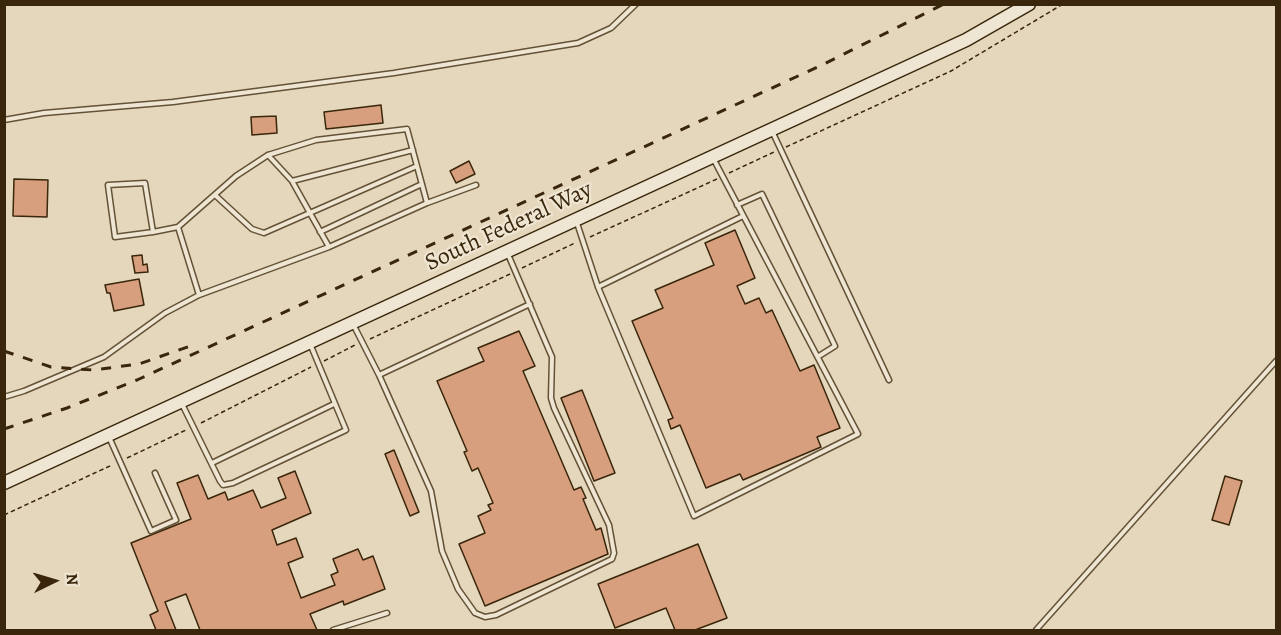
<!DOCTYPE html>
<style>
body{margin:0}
#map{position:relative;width:1281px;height:635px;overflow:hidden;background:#e5d7bc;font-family:Alegreya,serif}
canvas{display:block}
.frame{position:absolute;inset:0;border:6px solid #39260b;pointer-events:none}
.north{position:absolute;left:24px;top:551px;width:60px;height:60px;-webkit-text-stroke:4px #eee5d3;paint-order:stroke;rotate:85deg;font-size:16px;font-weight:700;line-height:24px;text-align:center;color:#39260b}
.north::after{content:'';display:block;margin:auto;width:21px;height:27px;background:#39260b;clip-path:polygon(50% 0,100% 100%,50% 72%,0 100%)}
</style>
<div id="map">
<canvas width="1281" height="635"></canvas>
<div class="frame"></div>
<div class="north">N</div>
</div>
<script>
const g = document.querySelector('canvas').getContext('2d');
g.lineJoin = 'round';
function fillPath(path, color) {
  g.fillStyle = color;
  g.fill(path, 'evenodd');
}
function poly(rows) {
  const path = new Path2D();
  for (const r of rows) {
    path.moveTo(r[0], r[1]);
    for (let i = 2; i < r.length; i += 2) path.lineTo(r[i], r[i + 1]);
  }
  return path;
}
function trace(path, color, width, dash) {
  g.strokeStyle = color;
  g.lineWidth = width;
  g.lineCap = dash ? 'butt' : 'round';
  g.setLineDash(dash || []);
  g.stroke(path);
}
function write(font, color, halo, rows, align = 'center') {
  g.font = font + ' Alegreya,serif';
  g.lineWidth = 4.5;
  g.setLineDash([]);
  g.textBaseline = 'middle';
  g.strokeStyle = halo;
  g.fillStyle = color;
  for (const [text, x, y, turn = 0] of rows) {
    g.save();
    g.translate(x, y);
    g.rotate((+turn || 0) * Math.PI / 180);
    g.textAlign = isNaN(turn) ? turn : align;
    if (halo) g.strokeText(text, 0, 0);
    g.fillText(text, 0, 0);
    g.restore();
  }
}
const building = poly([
 [381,105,383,123,326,129,324,112,381,105],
 [276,116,277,133,252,135,251,117,276,116],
 [469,161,475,174,456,183,450,171,469,161],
 [14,179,48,180,47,217,13,216,14,179],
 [735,230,755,278,737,286,745,304,759,298,766,313,772,310,800,371,814,365,840,428,817,437,821,447,743,480,740,474,706,488,680,425,671,429,668,420,673,418,632,321,663,308,655,290,714,265,705,243,735,230],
 [142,255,143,265,147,264,148,272,135,273,132,256,142,255],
 [139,279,144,305,114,311,110,293,107,293,105,285,139,279],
 [519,331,535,366,523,371,574,490,581,487,586,498,583,499,596,530,601,528,608,554,485,606,459,544,485,533,478,516,491,510,488,505,493,503,478,468,472,471,464,452,467,451,437,381,484,361,478,348,519,331],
 [582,390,615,473,594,481,561,398,582,390],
 [394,450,419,512,410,516,385,454,394,450],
 [295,471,311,513,272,530,277,545,296,538,303,557,288,563,301,598,335,585,331,575,338,572,333,559,358,549,363,560,373,556,385,589,344,605,343,601,310,614,317,630,200,630,186,594,165,602,176,630,156,630,150,615,158,611,131,543,191,519,177,483,198,475,208,499,225,492,228,500,253,490,261,508,286,498,278,478,295,471],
 [1225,476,1242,481,1229,525,1212,520,1225,476],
 [698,544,727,618,695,630,675,630,666,608,615,628,598,584,698,544]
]);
fillPath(building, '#d79f7d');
trace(building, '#39260b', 1.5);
const lane = poly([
 [4,120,44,113,173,102,394,73,578,43,611,28,636,4],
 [772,131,889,380],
 [292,181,413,150],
 [215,195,252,229,264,233,417,166],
 [427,203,476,185],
 [737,205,762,194,835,346,819,356],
 [577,223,598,287,694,516,858,434,713,158],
 [153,232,145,183,108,185,115,237,153,232,178,227],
 [320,232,422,184],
 [598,287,743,216],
 [199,295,329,247,292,181,268,155],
 [353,324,379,375,431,491,442,551,458,589,475,613,485,617,496,615,612,559,614,553,609,525,554,408,551,398,552,357,507,252],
 [379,375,530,304],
 [4,397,24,391,104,357,165,313,199,295,178,227,236,176,268,155,316,140,407,129,427,203,329,247],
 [182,404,220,481,223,485,233,483,346,430,311,346],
 [109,437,151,531,176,520,155,473],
 [212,463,334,404],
 [333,630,387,613],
 [1036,630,1276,361]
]);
const secondary = poly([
 [4,483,966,40,1029,4]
]);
trace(lane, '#645237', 7);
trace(secondary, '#39260b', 15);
trace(poly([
 [786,147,951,71,1063,4],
 [729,173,774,152],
 [590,237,717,179],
 [522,268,575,243],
 [370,339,510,274],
 [324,361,357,344],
 [201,423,311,367],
 [127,458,188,429],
 [4,515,112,465]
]), '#39260b', 1.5, [4.5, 3]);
trace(lane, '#eee5d3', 4);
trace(secondary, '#eee5d3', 12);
trace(poly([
 [4,351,51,367,93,370,139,364,196,344],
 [4,429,67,408,137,380,822,65,944,4]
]), '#39260b', 3, [10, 10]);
write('24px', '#39260b', '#eee5d3', [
 ["South Federal Way",509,227,-25]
]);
</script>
